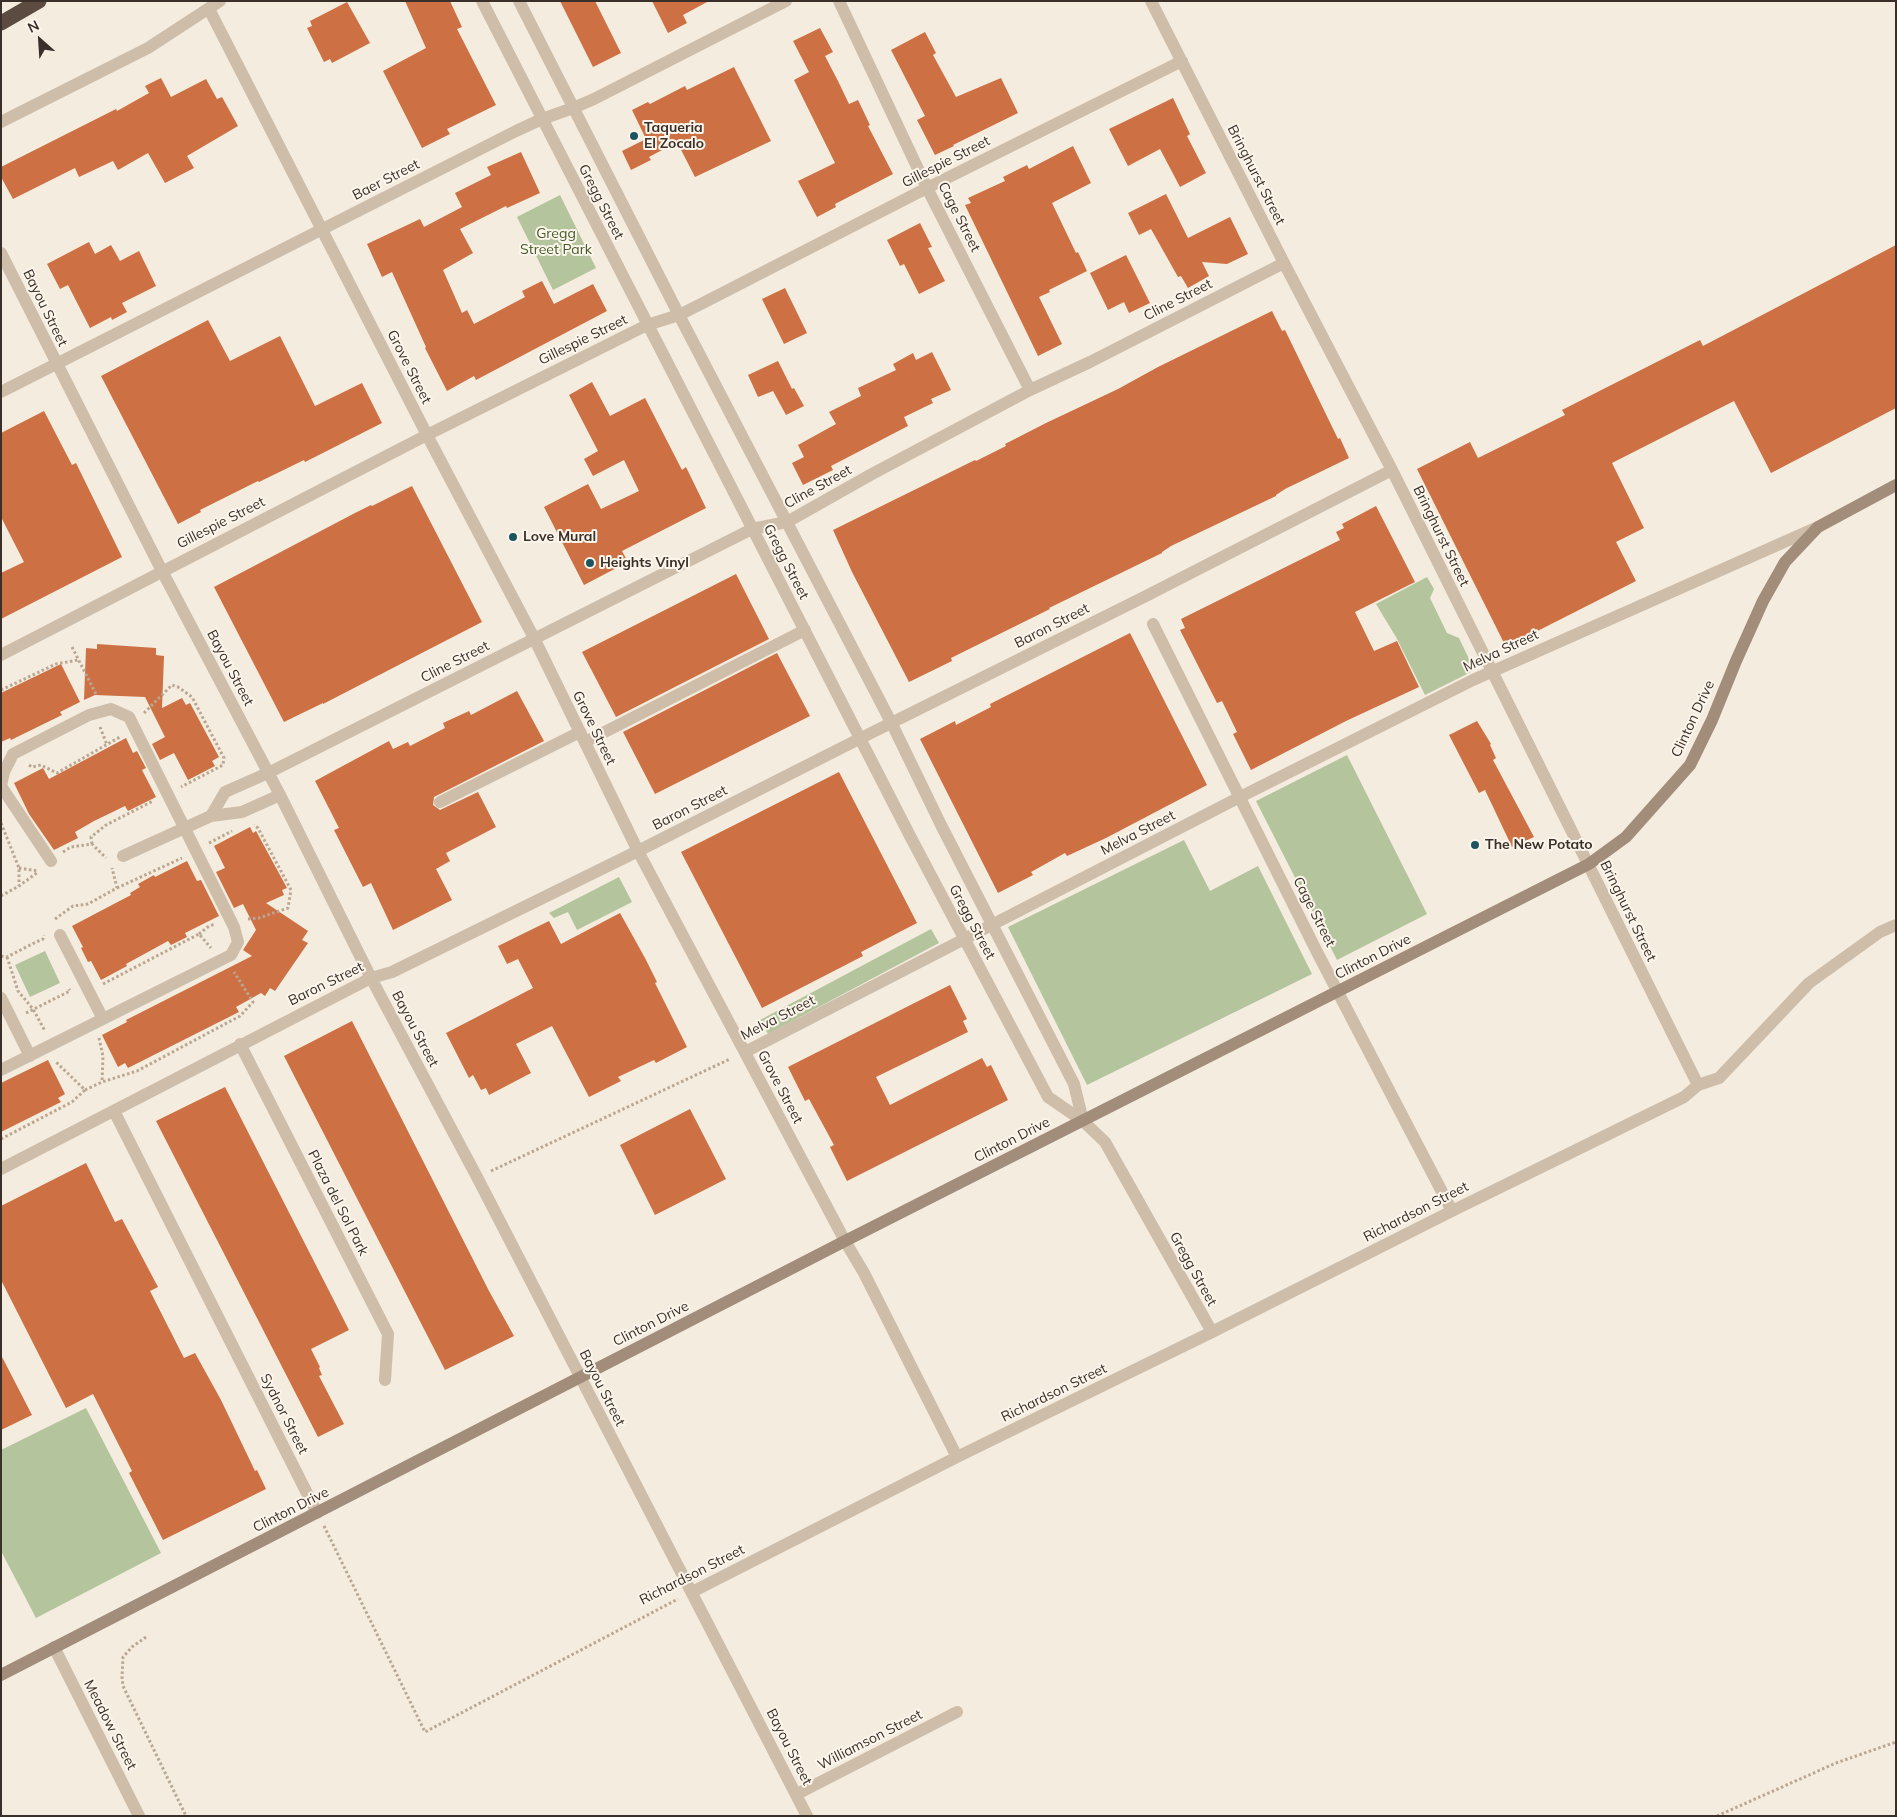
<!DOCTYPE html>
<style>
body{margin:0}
#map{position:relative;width:1897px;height:1817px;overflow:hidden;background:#f4ecde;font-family:Mulish,sans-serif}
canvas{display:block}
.frame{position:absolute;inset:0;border:2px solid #3a3029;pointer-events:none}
.north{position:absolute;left:15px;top:15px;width:50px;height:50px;-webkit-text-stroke:4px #fbf5eb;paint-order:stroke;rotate:334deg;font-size:14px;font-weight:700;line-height:20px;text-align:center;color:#3a3029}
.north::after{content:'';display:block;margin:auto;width:18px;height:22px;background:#3a3029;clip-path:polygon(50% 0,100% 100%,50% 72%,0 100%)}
</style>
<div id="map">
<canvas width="1897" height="1817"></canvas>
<div class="frame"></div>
<div class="north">N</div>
</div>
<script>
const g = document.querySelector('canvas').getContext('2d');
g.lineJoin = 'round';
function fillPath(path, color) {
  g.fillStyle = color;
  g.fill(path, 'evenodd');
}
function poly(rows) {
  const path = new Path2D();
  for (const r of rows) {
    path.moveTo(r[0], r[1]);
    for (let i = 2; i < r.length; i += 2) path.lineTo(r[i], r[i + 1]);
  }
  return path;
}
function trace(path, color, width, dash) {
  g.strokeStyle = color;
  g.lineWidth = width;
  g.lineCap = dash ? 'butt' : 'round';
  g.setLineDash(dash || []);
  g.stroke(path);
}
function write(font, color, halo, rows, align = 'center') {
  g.font = font + ' Mulish,sans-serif';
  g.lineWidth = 4;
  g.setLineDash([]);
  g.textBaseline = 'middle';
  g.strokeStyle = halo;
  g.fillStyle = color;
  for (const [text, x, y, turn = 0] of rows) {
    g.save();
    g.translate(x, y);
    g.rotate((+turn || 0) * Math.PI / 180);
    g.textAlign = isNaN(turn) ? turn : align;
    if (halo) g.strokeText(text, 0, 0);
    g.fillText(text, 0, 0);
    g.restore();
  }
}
fillPath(poly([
 [560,195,596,268,553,290,517,217],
 [1427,577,1434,589,1430,598,1447,633,1459,638,1472,665,1471,672,1425,695,1396,637,1376,604],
 [1347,755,1427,914,1337,960,1256,801],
 [1184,840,1210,891,1258,866,1312,974,1087,1085,1008,927],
 [619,877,632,902,577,930,568,912,554,918,549,913],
 [931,929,939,943,768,1034,760,1020],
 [45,951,60,983,30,997,15,965],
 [86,1408,161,1553,36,1618,1,1551,1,1450]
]), '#b4c59d');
fillPath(poly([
 [405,1,450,1,462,27,457,29,496,105,447,129,450,134,422,148,383,71,426,48],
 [560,1,595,1,621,53,593,67],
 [652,1,709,1,683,15,687,23,668,33],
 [347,2,370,43,332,63,330,59,324,62,307,28,312,26,310,21],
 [820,28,833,52,825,56,838,81,849,104,858,100,870,125,868,126,893,174,835,204,836,207,817,217,798,181,835,163,794,80,809,72,793,41],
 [925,32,936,53,933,55,956,97,1001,78,1018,113,953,145,954,146,935,155,917,120,925,116,891,50],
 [734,67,771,141,695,177,677,142,649,157,651,160,631,170,622,151,646,139,632,110,648,102,650,104,685,86,687,90],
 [161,78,171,97,206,79,217,99,222,97,238,126,187,156,194,168,165,183,148,153,118,170,113,161,79,177,75,168,13,199,1,177,1,167,116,109,117,111,149,93,145,86],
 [1173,98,1190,134,1187,136,1206,173,1180,187,1160,149,1128,166,1109,129],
 [1073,146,1091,183,1052,203,1076,253,1078,252,1087,271,1049,290,1050,292,1039,297,1062,344,1038,356,965,205,971,203,968,198,1005,181,1003,177,1027,165,1029,169],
 [521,152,540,193,507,208,506,206,460,229,473,253,443,270,462,313,467,310,474,324,525,297,522,291,542,281,554,304,593,284,607,311,476,380,474,376,447,391,425,348,426,347,392,272,382,277,367,244,420,219,424,227,462,207,455,193,491,175,487,167],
 [1166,194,1188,238,1230,217,1248,254,1227,264,1202,262,1209,276,1188,288,1181,276,1178,277,1151,229,1139,235,1128,213],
 [920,223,932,247,928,248,945,281,919,294,904,264,900,266,887,240],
 [89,242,95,254,111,245,120,261,139,251,156,286,122,303,127,312,112,320,111,317,90,328,68,285,60,289,47,264],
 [1896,245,1896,408,1771,473,1734,401,1612,463,1644,528,1616,542,1636,581,1506,647,1417,469,1470,442,1478,458,1565,415,1562,410,1700,340,1703,346],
 [1126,255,1150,303,1129,313,1124,302,1108,310,1090,273],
 [785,288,807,333,784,344,762,299],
 [1272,311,1282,331,1285,330,1338,439,1340,438,1349,458,1285,489,1276,495,1276,496,1171,546,1162,552,1162,553,1049,608,1050,609,951,658,952,661,909,682,852,572,833,530,975,460,976,461,1006,446,1005,444,1046,423,1118,389,1158,367],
 [208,320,230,361,280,336,315,406,362,383,382,423,305,462,304,460,259,482,258,481,200,510,201,512,178,524,101,376],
 [932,352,951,390,931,399,933,403,904,417,908,426,831,466,833,470,803,485,792,463,804,457,798,445,836,424,829,412,861,396,858,388,896,370,893,364,913,353,916,360],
 [778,361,792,389,794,388,804,406,786,415,773,391,758,397,748,375],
 [592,382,610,416,645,398,682,470,686,467,706,508,622,551,628,562,584,585,544,507,588,484,601,509,639,491,624,460,593,476,584,459,598,451,569,395],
 [44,411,72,465,76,463,122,557,1,619,1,573,24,562,1,517,1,433],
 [412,486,482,622,323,704,323,703,284,722,214,587,355,513,371,505,372,506],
 [1376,506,1415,582,1355,612,1374,651,1397,641,1419,687,1346,721,1251,770,1233,734,1237,732,1222,701,1217,703,1180,630,1185,628,1181,619,1340,540,1336,532,1344,528,1342,524],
 [736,574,769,639,616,717,582,652],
 [1130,633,1207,785,1106,838,1067,856,1065,853,1031,872,1033,875,998,893,920,739,955,721,956,725,991,707,990,704],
 [97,644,156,648,156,655,164,656,162,708,182,698,186,705,190,703,219,757,212,761,215,766,188,780,174,753,160,760,152,744,165,737,145,697,95,695,84,700,86,648,97,649],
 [777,653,810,716,655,794,623,732],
 [61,664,80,702,60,712,62,715,11,740,10,738,1,742,1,693],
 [517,691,544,741,434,797,433,805,440,810,478,792,496,827,446,853,450,861,436,869,452,900,393,930,371,883,363,887,334,830,339,828,315,781,389,741,393,749,408,742,410,746,445,728,443,723,469,711,471,715],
 [1477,721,1491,744,1490,745,1496,758,1493,760,1534,837,1512,847,1485,790,1479,793,1449,735],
 [126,738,133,753,137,751,146,768,142,770,156,797,128,811,125,806,94,821,75,832,78,838,54,850,29,814,14,783,43,768,49,779],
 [839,772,917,923,861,952,863,956,762,1008,681,852],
 [250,827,253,833,256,831,287,888,282,890,284,895,266,903,308,931,302,940,308,943,275,991,270,988,265,996,261,993,236,1007,239,1012,128,1068,125,1063,118,1067,102,1035,127,1022,126,1020,252,956,243,950,256,930,243,904,234,908,216,872,225,868,214,846],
 [187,861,197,881,201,880,219,916,185,933,187,937,171,945,168,941,126,964,127,966,101,980,91,961,88,962,81,948,83,947,72,926,131,895,130,893,140,887,138,884,154,875,155,877],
 [620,913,645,958,657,982,655,983,687,1047,656,1063,654,1060,618,1077,621,1081,589,1097,552,1026,516,1044,531,1073,489,1095,486,1088,481,1090,473,1075,469,1078,446,1033,533,988,518,959,507,964,498,946,549,921,561,944],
 [950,985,967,1019,963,1021,968,1032,876,1077,890,1105,982,1058,987,1067,991,1065,1008,1100,847,1181,830,1147,834,1145,809,1099,805,1101,788,1067],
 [352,1021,489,1291,514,1336,445,1370,284,1056],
 [48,1060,65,1094,58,1098,61,1102,1,1132,1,1083],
 [225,1087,349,1330,311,1349,320,1367,319,1368,322,1375,319,1376,344,1424,318,1437,156,1121],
 [690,1109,726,1179,655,1215,620,1145],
 [86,1163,115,1222,122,1219,158,1287,150,1291,184,1358,195,1353,221,1400,255,1471,257,1470,266,1489,163,1540,129,1473,132,1471,93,1394,66,1408,1,1280,1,1206],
 [1,1355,32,1415,1,1430]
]), '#cd7043');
trace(poly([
 [72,647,97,696],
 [1,690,56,664,78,660],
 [144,713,172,685,178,687,192,697,224,758,223,765,181,787],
 [100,727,107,745],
 [29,765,32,767,41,765,57,773,120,737],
 [1,823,19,868,19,886],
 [209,843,232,831],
 [92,844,91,837,106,825,153,801],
 [63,852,71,847,92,844,106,858],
 [19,868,38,871],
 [117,888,182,858],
 [1,896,19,886,38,872],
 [55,919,73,906,88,904,117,888,112,868],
 [248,919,259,918,288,908,291,890,258,828,254,825],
 [199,934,209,926,215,924],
 [1,956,7,957,36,942,43,939,44,935],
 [7,957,18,991,33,1009,45,1031],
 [103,984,199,934,211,948],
 [26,1013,70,991,69,989],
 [99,1038,103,1056,102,1082],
 [85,1090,102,1082,137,1071,240,1016,253,1002,234,972],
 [1,1139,72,1102,85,1090,55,1061],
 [491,1171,730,1059],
 [324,1526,425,1732,678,1599],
 [146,1637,132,1647,123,1657,122,1677,123,1686,186,1816],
 [1717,1816,1836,1763,1896,1742]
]), '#baa793', 3, [2.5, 2.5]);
trace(poly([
 [585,742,805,630],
 [268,773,225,792,211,816,242,812,280,795],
 [440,802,580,732],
 [123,856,211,816],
 [60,935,103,1019],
 [1,998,30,1056],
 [1,1070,231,955,238,942,234,927,129,717,111,709,89,715,13,754,4,772,1,786,51,861],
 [1698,1085,1719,1078,1809,983,1880,932,1896,925]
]), '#cebda9', 12);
trace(poly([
 [839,1,927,188,1030,390],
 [209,9,427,435,534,638,638,851,845,1241,864,1273,957,1457],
 [1,253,162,571,280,795,371,978,477,1177,807,1816],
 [1,392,516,131,542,119,573,108,594,99,786,1],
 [1153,624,1317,952,1452,1211],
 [1,655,427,435,647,325,679,315,701,304,927,188,1182,61],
 [268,773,752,529,787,522,872,474,1030,390,1090,362,1284,263],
 [240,1044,388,1334,385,1380],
 [745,1052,1240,797,1473,680,1818,527],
 [114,1111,317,1513],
 [1083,1121,1105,1142,1212,1332],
 [1,1169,371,978,392,972,638,851,861,738,1146,596,1392,470],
 [692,1592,957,1457,1212,1332,1452,1211,1684,1097,1698,1085,1392,470,1284,263,1151,1],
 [54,1647,139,1816],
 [797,1794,957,1712]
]), '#cebda9', 12);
trace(poly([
 [482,1,909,834,1048,1097,1083,1121],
 [519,1,679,315,892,724,941,825,1074,1084,1083,1121],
 [1,122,148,48,220,1]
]), '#cebda9', 12);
trace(poly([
 [1,1675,845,1241,1589,864,1626,837,1690,765,1712,720,1736,661,1763,601,1785,562,1818,527,1896,485]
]), '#a28c7a', 12);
trace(poly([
 [1,23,39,1]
]), '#5c4b40', 15);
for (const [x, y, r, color] of [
 [634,136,5,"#1c555f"],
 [513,537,5,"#1c555f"],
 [590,563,5,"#1c555f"],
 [1475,845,5,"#1c555f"]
]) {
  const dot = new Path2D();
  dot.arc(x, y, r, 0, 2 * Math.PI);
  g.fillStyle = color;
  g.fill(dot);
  trace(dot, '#fbf5eb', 2);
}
write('bold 14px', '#3a3029', '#fbf5eb', [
 ["Taqueria",644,128],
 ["El Zocalo",644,144],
 ["Love Mural",523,537],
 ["Heights Vinyl",600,563],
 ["The New Potato",1485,845]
], 'left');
write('14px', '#3a3029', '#fbf5eb', [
 ["Gillespie Street",946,162,-27],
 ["Bringhurst Street",1256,175,63],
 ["Baer Street",386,180,-27],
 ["Gregg Street",601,202,63],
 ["Cage Street",959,217,63],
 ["Cline Street",1178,300,-27],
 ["Bayou Street",45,308,64],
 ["Gillespie Street",583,340,-26],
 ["Grove Street",409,367,63],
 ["Cline Street",818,487,-29],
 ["Gillespie Street",221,523,-27],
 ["Bringhurst Street",1441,536,64],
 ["Gregg Street",786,562,63],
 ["Baron Street",1052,626,-27],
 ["Melva Street",1501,651,-25],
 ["Cline Street",455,662,-27],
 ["Bayou Street",230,668,62],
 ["Clinton Drive",1693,719,-65],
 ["Grove Street",594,728,64],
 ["Baron Street",690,808,-27],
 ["Melva Street",1138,833,-27],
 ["Bringhurst Street",1628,911,64],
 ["Cage Street",1314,912,63],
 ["Gregg Street",972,922,62],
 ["Clinton Drive",1373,957,-27],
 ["Baron Street",326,984,-26],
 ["Melva Street",778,1018,-27],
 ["Bayou Street",415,1029,62],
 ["Grove Street",780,1087,62],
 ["Clinton Drive",1012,1140,-27],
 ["Plaza del Sol Park",338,1203,63],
 ["Richardson Street",1416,1212,-27],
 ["Gregg Street",1193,1269,61],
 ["Clinton Drive",651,1324,-27],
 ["Bayou Street",602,1388,63],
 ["Richardson Street",1054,1393,-26],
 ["Sydnor Street",284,1414,63],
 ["Clinton Drive",291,1510,-27],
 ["Richardson Street",692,1575,-27],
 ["Meadow Street",110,1725,63],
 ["Williamson Street",870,1740,-27],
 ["Bayou Street",789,1747,63]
]);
write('14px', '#455a2b', '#fbf5eb', [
 ["Gregg",556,234],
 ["Street Park",556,250]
]);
</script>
